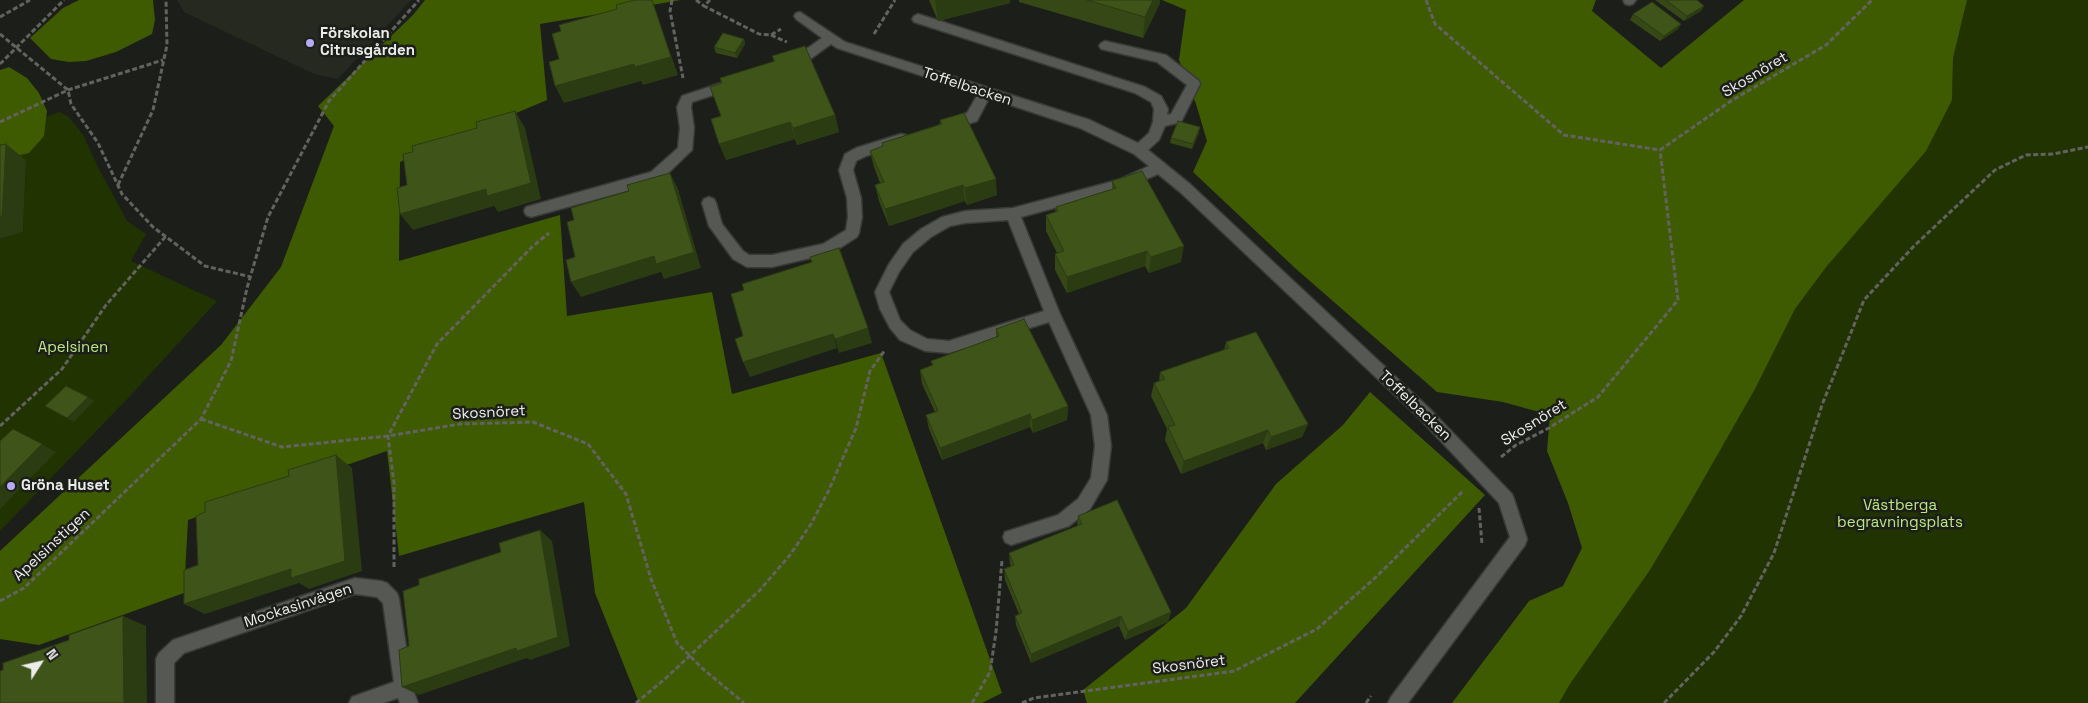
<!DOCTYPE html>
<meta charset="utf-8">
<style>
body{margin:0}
#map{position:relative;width:2088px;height:703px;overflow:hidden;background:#1c1e1a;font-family:"Space Grotesk",sans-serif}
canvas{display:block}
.north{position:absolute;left:15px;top:638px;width:50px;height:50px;-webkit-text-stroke:4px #1c1e1a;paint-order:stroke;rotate:55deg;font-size:14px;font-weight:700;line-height:20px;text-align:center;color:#ecedeb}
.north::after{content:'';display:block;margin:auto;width:18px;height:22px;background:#ecedeb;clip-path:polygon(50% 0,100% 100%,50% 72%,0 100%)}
</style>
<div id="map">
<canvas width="2088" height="703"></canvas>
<div class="north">N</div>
</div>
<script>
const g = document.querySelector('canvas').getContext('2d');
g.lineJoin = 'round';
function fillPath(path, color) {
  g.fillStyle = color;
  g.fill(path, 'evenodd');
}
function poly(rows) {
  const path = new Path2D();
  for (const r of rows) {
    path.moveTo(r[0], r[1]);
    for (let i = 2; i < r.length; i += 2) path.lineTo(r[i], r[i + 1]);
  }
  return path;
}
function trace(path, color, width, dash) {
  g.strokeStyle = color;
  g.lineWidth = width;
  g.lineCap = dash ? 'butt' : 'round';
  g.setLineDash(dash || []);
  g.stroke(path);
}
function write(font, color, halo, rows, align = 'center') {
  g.font = font + ' "Space Grotesk",sans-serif';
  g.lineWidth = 5;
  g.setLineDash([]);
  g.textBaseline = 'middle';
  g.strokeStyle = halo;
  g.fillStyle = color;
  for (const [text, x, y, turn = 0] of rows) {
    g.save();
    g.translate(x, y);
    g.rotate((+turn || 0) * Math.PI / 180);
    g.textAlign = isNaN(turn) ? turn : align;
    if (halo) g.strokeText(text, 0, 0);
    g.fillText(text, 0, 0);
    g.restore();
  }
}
fillPath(poly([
 [177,0,411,0,338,79,314,74,184,12]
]), '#252920');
fillPath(poly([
 [1967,0,2088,0,2088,703,1559,703,1570,684,1650,570,1690,503,1755,389,1795,309,1952,100,1953,58],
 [59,112,69,117,83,135,99,169,127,221,146,234,131,261,217,301,130,396,0,531,0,239,23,232,26,161,0,160,44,136,46,117]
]), '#223302');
fillPath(poly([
 [79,0,153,0,155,20,152,34,116,52,86,61,69,62,51,59,30,38,63,8],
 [425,0,681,0,540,24,547,100,400,162,399,261,560,215,567,316,712,292,732,394,881,353,1002,693,982,703,639,703,595,593,584,502,399,556,387,451,188,520,184,593,39,645,0,639,0,551,221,345,281,267,334,126,318,106,413,15],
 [1162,0,1596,0,1592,11,1661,68,1744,0,1967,0,1953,58,1952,100,1926,151,1827,266,1795,309,1755,389,1690,503,1650,570,1570,684,1559,703,1452,703,1529,601,1563,586,1582,548,1568,503,1547,451,1550,415,1503,402,1437,392,1295,268,1193,172,1207,141,1196,104,1179,60,1186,10],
 [9,67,27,78,39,93,47,111,44,136,29,153,0,160,0,70],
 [1370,392,1485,495,1295,703,1087,703,1083,690,1186,608,1276,484,1343,425]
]), '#3f5b02');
const minor = poly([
 [1623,0,1636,0,1633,4,1629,5,1625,4,1623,0],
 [800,12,845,42,1090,120,1138,143,1149,133,1153,122,1154,109,1151,102,1135,93,914,22,912,19,914,16,918,14,1145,87,1161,96,1168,109,1167,115,1171,114,1187,85,1157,62,1101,49,1099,46,1101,43,1105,41,1166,55,1199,81,1200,84,1181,122,1165,126,1159,140,1148,150,1190,184,1429,408,1512,494,1514,499,1527,539,1525,545,1408,703,1388,703,1391,697,1510,537,1499,503,1419,418,1180,192,1158,174,1121,190,1021,217,1060,314,1107,415,1111,446,1107,480,1090,509,1069,526,1011,545,1005,542,1003,537,1005,532,1058,515,1078,499,1091,478,1095,446,1091,415,1049,322,949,353,925,351,900,340,890,328,880,309,875,292,889,264,903,244,921,229,942,217,965,211,1013,208,1118,180,1149,166,1134,154,1080,128,989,98,977,121,947,131,942,130,940,126,942,122,967,113,978,94,837,48,831,44,798,68,788,68,787,65,788,62,822,38,796,19,794,16,796,13,800,12],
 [1008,220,1044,311,949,341,927,339,910,330,900,320,889,292,899,272,913,252,931,237,950,226,965,223,1008,220],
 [730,80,735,82,736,85,735,88,692,102,691,107,694,128,692,150,661,180,641,187,531,217,526,215,524,211,526,207,651,172,678,148,680,128,677,107,682,96,730,80],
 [901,134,906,135,908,139,906,143,866,156,856,161,853,170,861,198,862,217,859,233,857,237,832,253,772,267,747,267,733,259,709,226,702,203,704,199,709,197,714,199,716,203,722,224,743,251,749,255,772,255,823,244,846,230,848,217,847,198,839,170,845,154,856,148,901,134],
 [355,578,381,581,387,583,397,593,399,599,412,687,418,703,400,703,398,698,383,703,349,703,352,697,394,682,383,603,377,597,355,594,184,653,174,663,174,703,156,703,156,659,159,653,173,640,355,578]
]);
trace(minor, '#393a38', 3);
trace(poly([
 [672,0,670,11,683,78],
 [696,0,704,6],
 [710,0,704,6,759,34,771,35,781,29],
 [1426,0,1435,24,1564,135,1660,150],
 [0,17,30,0],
 [874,34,895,0],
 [771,35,787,42],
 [29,58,68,90,71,104,98,143,122,194,153,227,205,266,251,277],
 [0,64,64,0],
 [0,122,68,90,163,60],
 [1660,150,1731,101,1826,45,1872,0],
 [118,185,153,110,167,45,166,0],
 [201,419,282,447,388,436,460,424,533,422,588,444,626,494,651,579,677,643,703,669,744,703],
 [0,426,62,369,106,305,166,236],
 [1501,457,1516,445,1549,428,1598,397,1678,300,1660,150],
 [1479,508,1482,544],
 [394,567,394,483,388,436,437,344,532,247,549,233],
 [0,601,24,588,201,419,231,361,247,288,268,217,329,101,419,0],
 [636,703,666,678,760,590,790,555,811,524,828,492,856,428,870,371,885,350],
 [972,703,990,672,996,632,1002,560],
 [1022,703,1034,698,1234,671,1317,629,1375,578,1464,490],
 [1366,703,1371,696],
 [1664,703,1714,652,1741,616,1774,553,1822,405,1864,300,1914,246,1995,170,2026,155,2053,154,2088,147]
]), '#626360', 3, [5, 2.5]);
fillPath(minor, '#565853');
trace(poly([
 [0,34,29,58]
]), '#626360', 3, [5, 2.5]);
fillPath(poly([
 [929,0,1010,0,1010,3,938,21],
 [1019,0,1160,0,1160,3,1143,38,1019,2],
 [1655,0,1697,0,1704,6,1701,11,1684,21],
 [1633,14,1681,24,1678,29,1660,41,1630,20],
 [744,39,745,44,737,58,716,53,714,47],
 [772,56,835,115,839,132,797,145,795,139,726,160,721,116,774,62],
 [940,120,997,195,967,205,965,201,889,226,879,201,875,185,880,183,874,167,870,151,882,147,882,143,940,124],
 [1199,133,1192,149,1170,143,1171,138],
 [1112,181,1181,262,1149,273,1145,266,1067,293,1055,270,1055,254,1057,253,1046,231,1046,215,1055,212,1056,207,1112,189],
 [996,329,1068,406,1067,420,1033,433,1030,427,942,460,929,429,926,415,935,412,922,384,920,370,932,365,931,361,996,337],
 [1226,342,1308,424,1302,437,1266,450,1263,443,1181,474,1165,440,1167,429,1151,396,1154,383,1159,381,1160,372,1224,350],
 [1078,516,1171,612,1168,622,1125,640,1119,626,1031,663,1016,625,1015,616,1019,614,1005,580,1004,569,1011,566,1010,564,1009,553,1077,526]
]), '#354816');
fillPath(poly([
 [652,0,678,75,643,85,641,81,564,103,555,86,634,64],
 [935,0,1010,0,1010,3,938,21],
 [1153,0,1160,0,1160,3,1143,38,1145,17],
 [1704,6,1701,11,1684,21,1687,16],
 [1681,24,1678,29,1660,41,1664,36],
 [744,39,745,44,737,58,735,53],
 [515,111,525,128,541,199,498,212,494,206,413,230,400,214],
 [835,115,839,132,797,145,793,128],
 [790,122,795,139,726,160,719,144],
 [1200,127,1199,133,1192,149,1193,144],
 [6,144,26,160,23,232,0,239,0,217],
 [670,173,678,189,701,268,664,279,661,272,581,297,571,282],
 [996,179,997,195,967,205,965,188],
 [963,185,965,201,889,226,885,209],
 [1184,246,1181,262,1149,273,1151,257],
 [1147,251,1145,266,1067,293,1067,277],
 [868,328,872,343,839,353,835,339],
 [833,334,837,348,750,377,743,362],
 [88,397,94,401,74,422,67,418],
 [1068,406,1067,420,1033,433,1032,420],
 [1030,414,1030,427,942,460,940,448],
 [1308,424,1302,437,1266,450,1271,437],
 [1268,430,1263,443,1181,474,1184,461],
 [42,444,56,452,0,509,0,487],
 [336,455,352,468,362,571,309,589,299,583,205,614,184,604,291,569],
 [540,530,552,541,570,646,530,660,527,658,419,695,402,687],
 [1171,612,1168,622,1125,640,1128,631],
 [123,616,146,626,147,703,124,703],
 [1121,616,1119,626,1031,663,1031,654]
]), '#2b3b12');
const building = poly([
 [634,0,652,0,671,57,635,67,634,64,555,86,549,62,559,59,552,34,561,31,559,25,617,9,616,5,634,0],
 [1087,0,1153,0,1145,17,1087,0],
 [1666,0,1697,0,1704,6,1687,16,1666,0],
 [1652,2,1681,24,1664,36,1633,14,1652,2],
 [723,33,744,39,735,53,714,47,723,33],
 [805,46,835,115,793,128,790,122,719,144,711,119,721,116,710,87,722,83,720,78,775,61,772,56,805,46],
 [515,111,531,183,487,196,486,189,400,214,397,188,407,185,403,154,413,152,412,146,477,128,476,122,515,111],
 [964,113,996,179,965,188,963,185,885,209,875,185,884,182,870,151,883,146,882,143,942,124,940,120,964,113],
 [1178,121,1200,127,1193,144,1171,138,1178,121],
 [6,144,2,216,0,217,0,145,6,144],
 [1142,171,1184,246,1151,257,1147,251,1067,277,1055,254,1064,251,1046,215,1058,211,1056,207,1116,188,1112,181,1142,171],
 [670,173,694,252,656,264,654,256,571,282,566,260,575,257,567,222,574,220,571,208,629,191,627,185,670,173],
 [839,248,868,328,835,339,833,334,743,362,735,339,743,336,731,294,744,290,742,284,812,262,810,257,839,248],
 [1024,319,1068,406,1032,420,1030,414,940,448,926,415,938,411,920,370,933,365,931,361,999,336,996,329,1024,319],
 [1256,332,1308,424,1271,437,1268,430,1184,461,1168,427,1175,425,1154,383,1165,379,1160,372,1229,348,1226,342,1256,332],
 [66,386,88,397,67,418,45,406,66,386],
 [13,429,42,444,0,487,0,441,13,429],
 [336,455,345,561,291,578,291,569,184,604,184,570,198,565,196,516,205,512,205,502,289,476,288,470,336,455],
 [1117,500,1171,612,1128,631,1121,616,1031,654,1015,616,1022,613,1004,569,1014,565,1009,553,1082,524,1078,516,1117,500],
 [540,530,558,637,517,651,516,648,402,687,399,650,409,646,403,591,419,585,419,579,501,552,499,543,540,530],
 [123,616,124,703,0,703,0,671,3,670,3,663,69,640,69,635,123,616]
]);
fillPath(building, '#3e5419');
trace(building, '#2b3b12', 1);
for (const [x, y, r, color] of [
 [310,43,5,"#b7abf8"],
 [11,486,5,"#b7abf8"]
]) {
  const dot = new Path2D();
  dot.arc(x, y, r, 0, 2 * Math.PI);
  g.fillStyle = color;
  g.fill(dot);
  trace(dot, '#1c1e1a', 2);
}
write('bold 15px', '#ecedeb', '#1c1e1a', [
 ["Förskolan",320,34],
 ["Citrusgården",320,51],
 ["Gröna Huset",21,486]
], 'left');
write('15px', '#ecedeb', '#1c1e1a', [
 ["Skosnöret",1755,75,-31],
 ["Toffelbacken",967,87,18],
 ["Toffelbacken",1415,406,44],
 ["Skosnöret",489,413,-3],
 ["Skosnöret",1534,423,-32],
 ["Apelsinstigen",52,545,-43],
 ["Mockasinvägen",298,606,-18],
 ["Skosnöret",1189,665,-7]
]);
write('15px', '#bde87f', '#1c1e1a', [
 ["Apelsinen",73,348],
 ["Västberga",1900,506],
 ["begravningsplats",1900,523]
]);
</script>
